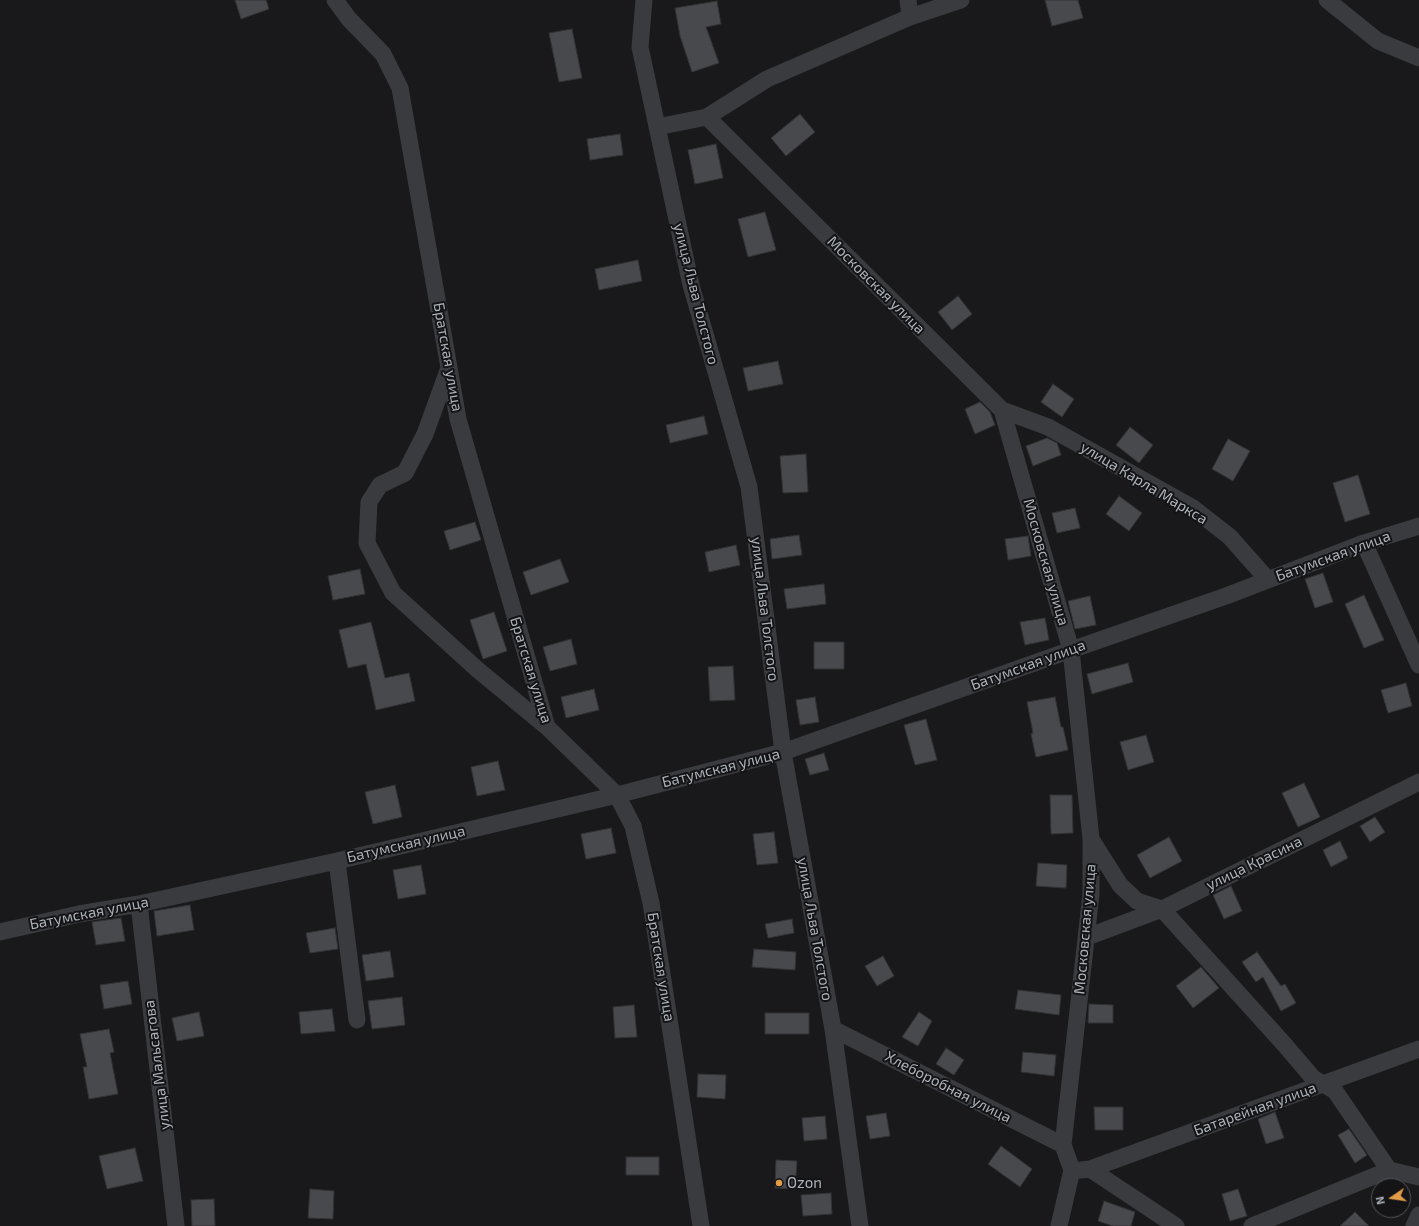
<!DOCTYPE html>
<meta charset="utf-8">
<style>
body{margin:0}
#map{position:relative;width:1419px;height:1226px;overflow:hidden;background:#19191b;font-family:"Exo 2",sans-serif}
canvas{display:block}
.north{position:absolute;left:1371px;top:1178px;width:40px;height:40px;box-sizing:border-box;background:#141416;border:1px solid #515357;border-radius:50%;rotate:257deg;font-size:11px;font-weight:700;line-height:16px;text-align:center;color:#acb2b9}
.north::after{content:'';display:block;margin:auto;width:14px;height:18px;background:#e39d48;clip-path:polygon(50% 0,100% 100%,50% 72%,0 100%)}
</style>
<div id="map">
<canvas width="1419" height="1226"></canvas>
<div class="north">N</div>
</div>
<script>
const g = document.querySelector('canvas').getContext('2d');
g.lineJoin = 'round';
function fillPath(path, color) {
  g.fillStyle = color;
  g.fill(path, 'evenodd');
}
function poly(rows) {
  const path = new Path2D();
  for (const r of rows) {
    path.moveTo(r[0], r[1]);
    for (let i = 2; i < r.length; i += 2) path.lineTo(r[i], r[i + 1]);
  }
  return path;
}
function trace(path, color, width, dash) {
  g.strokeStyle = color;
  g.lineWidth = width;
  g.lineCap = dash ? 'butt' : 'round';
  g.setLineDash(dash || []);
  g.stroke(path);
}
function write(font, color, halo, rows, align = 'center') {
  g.font = font + ' "Exo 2",sans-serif';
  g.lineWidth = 4;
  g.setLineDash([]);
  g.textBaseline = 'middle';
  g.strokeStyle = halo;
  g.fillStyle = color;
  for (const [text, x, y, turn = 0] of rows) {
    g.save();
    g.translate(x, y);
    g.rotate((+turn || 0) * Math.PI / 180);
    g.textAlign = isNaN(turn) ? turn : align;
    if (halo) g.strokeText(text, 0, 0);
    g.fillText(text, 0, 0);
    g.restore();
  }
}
const building = poly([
 [235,0,266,0,269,9,241,19,235,0],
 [1045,0,1078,0,1083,18,1052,26,1045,0],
 [717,1,721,24,706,27,719,63,692,72,680,36,675,8,717,1],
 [572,29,582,78,559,82,549,33,572,29],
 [800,114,815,132,786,156,771,138,800,114],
 [620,134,623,155,590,160,587,139,620,134],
 [716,144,723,178,695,184,688,150,716,144],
 [765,212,776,250,748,257,738,219,765,212],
 [638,260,642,281,599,290,595,269,638,260],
 [958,296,972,314,952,330,938,312,958,296],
 [778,361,783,384,748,391,743,368,778,361],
 [1053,384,1074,399,1062,417,1041,402,1053,384],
 [980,402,990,412,995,425,975,434,965,409,980,402],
 [704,416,708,434,670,443,666,425,704,416],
 [1130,427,1153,445,1139,463,1116,445,1130,427],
 [1047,438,1057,443,1061,455,1033,466,1026,446,1047,438],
 [1228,439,1250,451,1233,481,1212,469,1228,439],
 [806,454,808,492,783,493,780,456,806,454],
 [1358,475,1370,514,1345,522,1333,483,1358,475],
 [1119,496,1142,513,1129,531,1106,514,1119,496],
 [1075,508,1080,528,1057,533,1052,513,1075,508],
 [475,522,481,540,450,550,444,531,475,522],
 [799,535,802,555,772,559,770,539,799,535],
 [1028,536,1031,556,1008,560,1005,539,1028,536],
 [736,545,740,565,709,572,705,552,736,545],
 [560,559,569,582,531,595,523,572,560,559],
 [360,569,365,594,333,600,328,576,360,569],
 [1323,573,1333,602,1315,608,1305,579,1323,573],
 [824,584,826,604,787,609,784,589,824,584],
 [1364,595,1384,640,1364,648,1345,604,1364,595],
 [1090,596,1096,625,1075,629,1068,601,1090,596],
 [494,612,507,651,483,659,470,620,494,612],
 [1045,618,1049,640,1025,645,1020,622,1045,618],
 [371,622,385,678,409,673,415,701,376,710,366,664,348,668,339,630,371,622],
 [571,639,577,664,550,671,543,647,571,639],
 [814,642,844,642,844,669,814,669,814,642],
 [1128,663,1133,682,1092,694,1087,674,1128,663],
 [733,666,735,700,710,701,708,667,733,666],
 [1406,683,1412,706,1388,713,1381,690,1406,683],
 [594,689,599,710,566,718,561,697,594,689],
 [815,697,819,722,800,725,796,700,815,697],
 [1055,697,1061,727,1063,727,1068,750,1036,757,1031,734,1033,733,1027,702,1055,697],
 [926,719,937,760,915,765,904,725,926,719],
 [1146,735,1154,762,1128,770,1120,742,1146,735],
 [824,753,829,770,810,775,805,759,824,753],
 [498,761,505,790,477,796,471,767,498,761],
 [1304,783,1320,817,1298,827,1282,793,1304,783],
 [395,785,402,817,373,824,365,792,395,785],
 [1050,795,1072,795,1073,833,1051,834,1050,795],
 [1375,817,1385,832,1370,842,1360,826,1375,817],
 [611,828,616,853,586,859,581,834,611,828],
 [774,832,778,863,757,865,753,834,774,832],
 [1169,837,1182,861,1150,878,1137,855,1169,837],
 [1340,841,1348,858,1331,867,1323,850,1340,841],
 [1038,863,1067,865,1066,888,1036,886,1038,863],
 [421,865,426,894,398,899,393,870,421,865],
 [1231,886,1242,911,1224,919,1213,895,1231,886],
 [190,905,194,930,157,936,154,911,190,905],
 [121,918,125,941,96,945,92,922,121,918],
 [792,919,794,933,768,938,765,924,792,919],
 [335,928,338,949,310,953,306,933,335,928],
 [754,949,796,952,795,970,752,967,754,949],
 [390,951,394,977,366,981,362,955,390,951],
 [1257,952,1281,986,1285,984,1296,1003,1281,1011,1263,977,1256,982,1242,962,1257,952],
 [883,956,894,976,877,986,865,966,883,956],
 [1201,967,1219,988,1193,1008,1176,986,1201,967],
 [128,981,132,1004,104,1009,100,985,128,981],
 [1018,990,1061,995,1059,1015,1015,1009,1018,990],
 [402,997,405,1025,372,1029,368,1001,402,997],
 [1089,1004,1113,1005,1113,1023,1088,1023,1089,1004],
 [634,1005,637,1037,615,1038,613,1007,634,1005],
 [332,1009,335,1031,301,1034,299,1012,332,1009],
 [199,1012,204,1036,177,1041,172,1018,199,1012],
 [919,1012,932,1021,918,1046,902,1037,919,1012],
 [765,1013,809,1013,809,1034,765,1034,765,1013],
 [109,1029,114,1052,110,1053,118,1094,89,1099,83,1067,87,1067,80,1034,109,1029],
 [946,1048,964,1060,954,1075,936,1064,946,1048],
 [1023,1052,1056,1055,1054,1076,1021,1072,1023,1052],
 [698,1074,726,1075,725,1099,697,1097,698,1074],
 [1094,1107,1123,1107,1123,1130,1095,1130,1094,1107],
 [1275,1112,1284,1138,1266,1144,1258,1119,1275,1112],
 [886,1113,890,1136,870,1139,866,1116,886,1113],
 [825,1116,827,1139,804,1141,802,1118,825,1116],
 [1349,1129,1367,1155,1355,1163,1338,1135,1349,1129],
 [1001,1146,1032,1169,1020,1187,988,1164,1001,1146],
 [135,1148,143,1181,107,1189,99,1156,135,1148],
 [626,1157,659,1157,659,1175,626,1175,626,1157],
 [776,1160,797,1161,795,1189,775,1188,776,1160],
 [310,1189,334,1191,333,1219,308,1218,310,1189],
 [1238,1189,1247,1216,1230,1221,1222,1194,1238,1189],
 [831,1193,832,1214,803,1216,801,1195,831,1193],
 [214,1199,215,1226,192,1226,191,1200,214,1199],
 [1104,1201,1135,1212,1131,1226,1113,1226,1098,1221,1104,1201],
 [1355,1212,1369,1226,1340,1226,1355,1212]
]);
fillPath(building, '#48494d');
trace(building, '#333336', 1);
trace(poly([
 [335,0,349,19,383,54,400,88,458,419,547,727,617,795,633,826,651,903,701,1226],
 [644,0,640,47,691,285,749,487,783,752,833,1029,860,1226],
 [908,0,910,17],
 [1327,0,1378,41,1419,58],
 [707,117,767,79,910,17,961,0],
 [657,127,707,117,1002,410,1071,650,1091,839,1091,894,1063,1145,1072,1170,1059,1226],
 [449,368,425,434,405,473,380,485,369,502,367,543,393,593,478,670,547,727],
 [1002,410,1048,427,1193,508,1230,537,1268,580],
 [1364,543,1419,665],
 [1091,839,1120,885,1137,901,1162,909,1284,1044,1313,1078,1335,1091,1389,1170],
 [337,861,357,1020],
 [139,904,176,1226],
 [0,932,79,914,139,904,337,861,617,795,783,752,1071,650,1226,596,1364,543,1419,526],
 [1087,937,1162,909,1419,782],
 [833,1029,1063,1145],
 [1090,1169,1419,1049],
 [1081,1170,1090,1169,1176,1226],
 [1252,1226,1389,1170,1419,1177],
 [1414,1226,1419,1215]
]), '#3a3b3f', 17);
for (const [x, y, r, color] of [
 [779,1183,4,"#e39d48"]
]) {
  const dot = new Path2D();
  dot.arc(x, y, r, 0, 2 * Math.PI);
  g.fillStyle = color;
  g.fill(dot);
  trace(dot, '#141416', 1.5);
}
write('15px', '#acb2b9', '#141416', [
 ["Московская улица",876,285,45],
 ["улица Льва Толстого",696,294,76],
 ["Братская улица",448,357,80],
 ["улица Карла Маркса",1144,483,31],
 ["Батумская улица",1333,556,-20],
 ["Московская улица",1046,562,74],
 ["улица Льва Толстого",765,609,83],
 ["Батумская улица",1028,665,-20],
 ["Братская улица",531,670,73],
 ["Батумская улица",721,768,-14],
 ["Батумская улица",406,844,-13],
 ["улица Красина",1254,863,-26],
 ["Батумская улица",89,913,-11],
 ["улица Льва Толстого",815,929,80],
 ["Московская улица",1085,929,-85],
 ["Братская улица",661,967,81],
 ["улица Мальсагова",157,1065,-97],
 ["Хлеборобная улица",948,1087,27],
 ["Батарейная улица",1255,1109,-20]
]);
write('15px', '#acb2b9', '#141416', [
 ["Ozon",787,1183]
], 'left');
</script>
